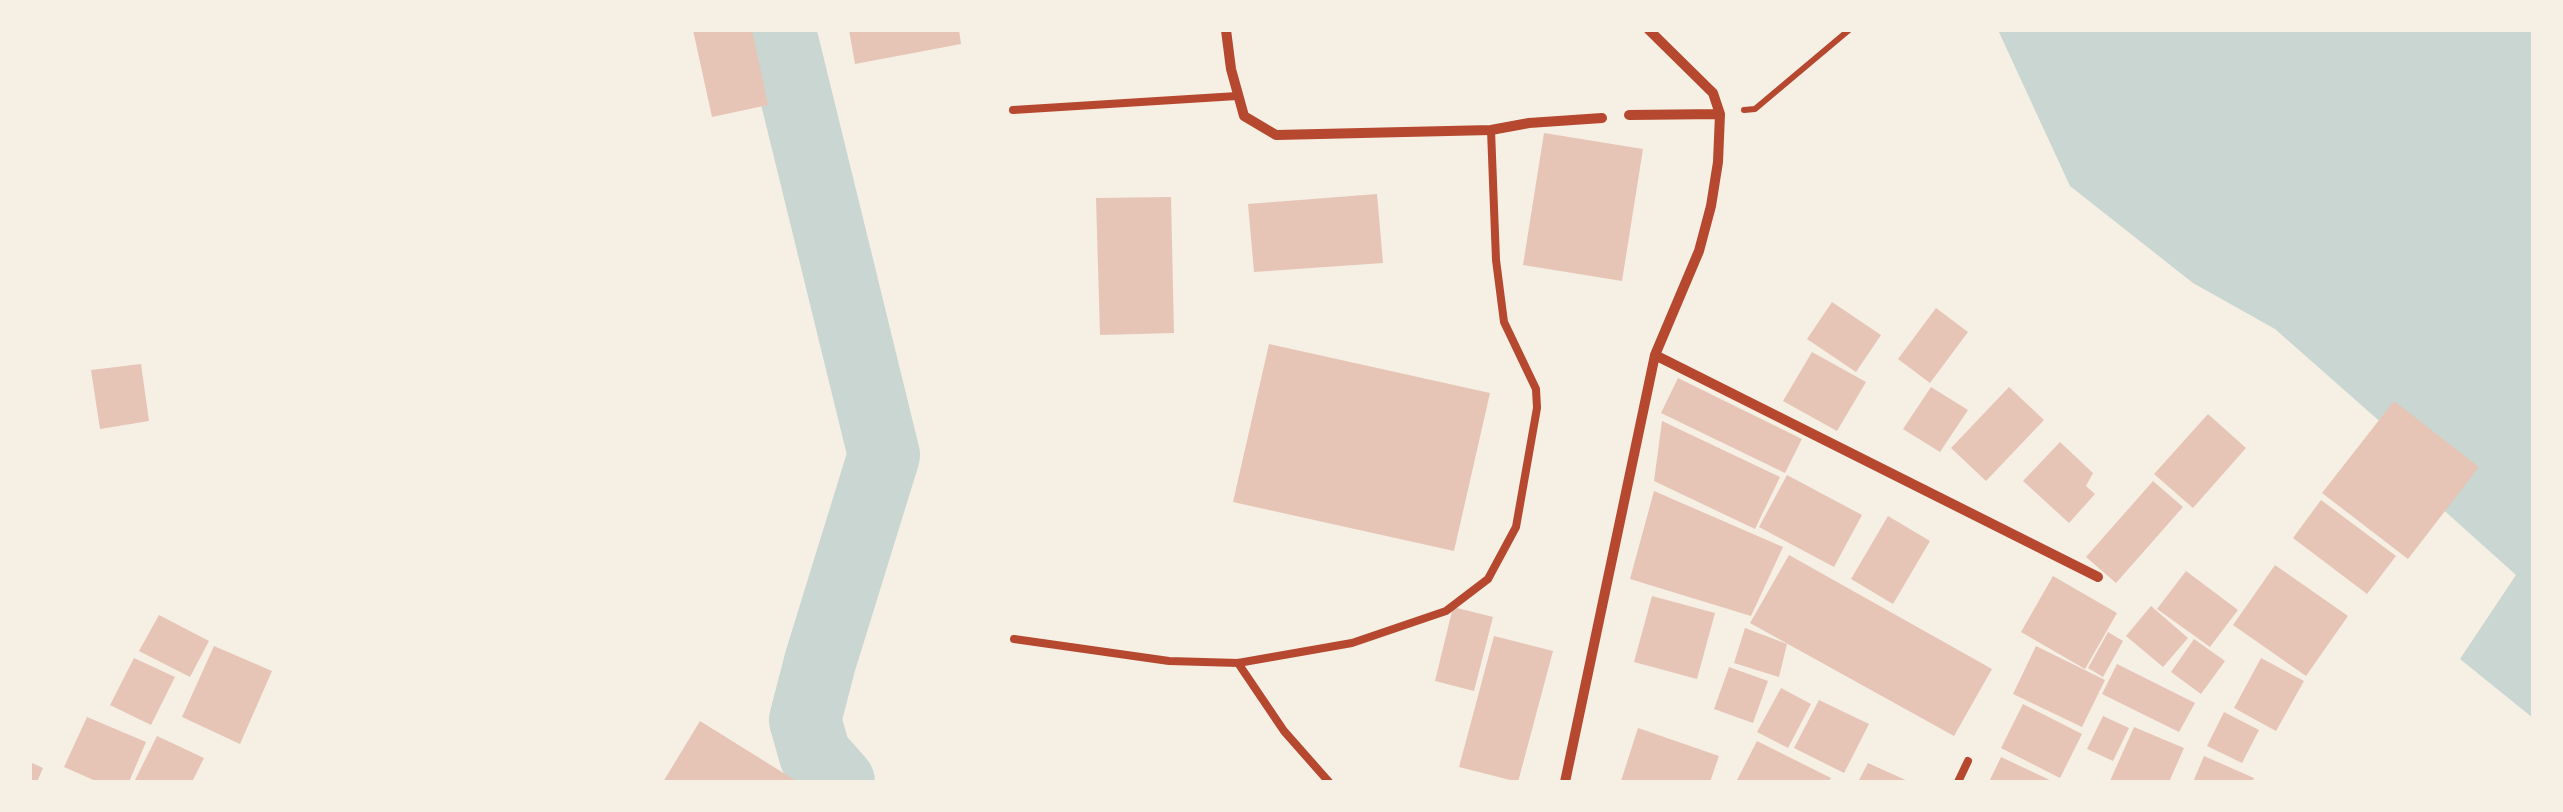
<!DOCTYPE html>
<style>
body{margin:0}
#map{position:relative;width:2563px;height:812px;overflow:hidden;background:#f6efe4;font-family:"Asap Condensed",sans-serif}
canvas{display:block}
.frame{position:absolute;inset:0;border:32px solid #f6efe4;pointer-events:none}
</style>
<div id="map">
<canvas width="2563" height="812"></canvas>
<div class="frame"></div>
</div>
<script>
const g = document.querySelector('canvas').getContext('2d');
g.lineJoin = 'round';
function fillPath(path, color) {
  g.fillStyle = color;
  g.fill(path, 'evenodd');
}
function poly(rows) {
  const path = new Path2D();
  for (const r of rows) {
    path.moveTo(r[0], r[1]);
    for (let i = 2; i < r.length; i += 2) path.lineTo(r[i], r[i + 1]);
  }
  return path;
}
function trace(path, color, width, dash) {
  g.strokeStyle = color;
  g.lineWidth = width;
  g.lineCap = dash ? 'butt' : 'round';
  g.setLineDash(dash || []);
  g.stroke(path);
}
fillPath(poly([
 [1998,30,2533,30,2533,718,2460,659,2516,575,2409,479,2385,426,2275,329,2193,283,2070,186]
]), '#c9d6d2');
trace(poly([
 [772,30,783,43,884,455,820,662,805,720,815,755,839,782]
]), '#c9d6d2', 72);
fillPath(poly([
 [693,30,752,30,768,105,712,117],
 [849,30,959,30,961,44,855,64],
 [1544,133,1643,149,1622,281,1523,265],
 [1377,194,1383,263,1254,272,1248,204],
 [1171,197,1174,333,1100,335,1096,198],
 [1832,302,1881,335,1856,372,1807,339],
 [1936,308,1968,332,1930,383,1898,359],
 [1269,344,1490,393,1454,551,1233,502],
 [1812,352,1866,382,1837,431,1783,401],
 [141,364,149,421,100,429,91,370],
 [1678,378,1802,439,1785,473,1661,413],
 [1931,387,1968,410,1940,452,1903,429],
 [2009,387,2044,420,1986,481,1951,448],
 [2394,401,2479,467,2408,559,2322,493],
 [2208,414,2246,448,2193,508,2154,474],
 [1662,421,1780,477,1755,529,1654,481],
 [2060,442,2093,473,2086,486,2095,494,2069,523,2023,481],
 [1787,475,1862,515,1834,567,1759,527],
 [2153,481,2183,507,2116,583,2086,557],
 [1654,491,1783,547,1751,616,1630,579],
 [2321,500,2396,556,2367,594,2293,538],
 [1888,516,1930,541,1893,604,1851,579],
 [1789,555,1992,669,1954,736,1750,623],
 [2275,565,2348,616,2306,676,2233,625],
 [2186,571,2238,610,2210,647,2157,609],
 [2053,576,2117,613,2085,669,2021,632],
 [1652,596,1715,613,1697,679,1634,662],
 [2151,606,2188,638,2163,667,2126,636],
 [1453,607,1493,617,1474,691,1435,681],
 [159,615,209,641,190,677,139,651],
 [1745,628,1787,644,1779,677,1734,663],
 [2108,632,2123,641,2103,677,2088,668],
 [1494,636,1553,651,1518,782,1459,767],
 [2194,639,2225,661,2201,694,2171,672],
 [214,646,272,671,240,744,182,717],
 [2036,646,2105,680,2082,727,2013,694],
 [134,658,175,677,151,725,110,705],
 [2261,658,2304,681,2276,731,2234,708],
 [2117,664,2195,703,2179,732,2102,694],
 [1729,667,1768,681,1753,723,1714,709],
 [1781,688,1811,704,1788,748,1757,732],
 [1819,700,1869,724,1844,773,1794,748],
 [2023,704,2082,734,2060,778,2001,748],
 [2224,712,2259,730,2242,763,2207,746],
 [2103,716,2129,728,2113,761,2087,749],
 [87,717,146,742,129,782,98,782,64,767],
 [700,721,798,782,663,782],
 [2134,727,2184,748,2169,782,2110,781],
 [1638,728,1719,756,1710,782,1621,781],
 [157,736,204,758,192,782,134,782],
 [1757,741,1831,778,1829,782,1736,782],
 [2204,756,2254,778,2252,782,2193,782],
 [2001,757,2054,782,1989,782],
 [30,762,43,768,37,782,30,782],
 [1868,763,1910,782,1858,782]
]), '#e6c5b7');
trace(poly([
 [1744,110,1755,109,1849,30]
]), '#b5482f', 6);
trace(poly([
 [1013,110,1237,96],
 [1014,639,1169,661,1238,663,1352,643,1446,611,1488,579,1516,527,1537,408,1536,389,1504,322,1496,260,1491,130],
 [1238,663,1284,731,1329,782],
 [1958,782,1968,761]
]), '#b5482f', 8);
trace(poly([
 [1226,30,1231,69,1244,116,1276,135,1491,130,1529,123,1602,118],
 [1629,115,1720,114],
 [1655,355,2098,577],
 [1565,782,1655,355,1699,251,1711,206,1718,162,1720,114,1713,93,1649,30]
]), '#b5482f', 10);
</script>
